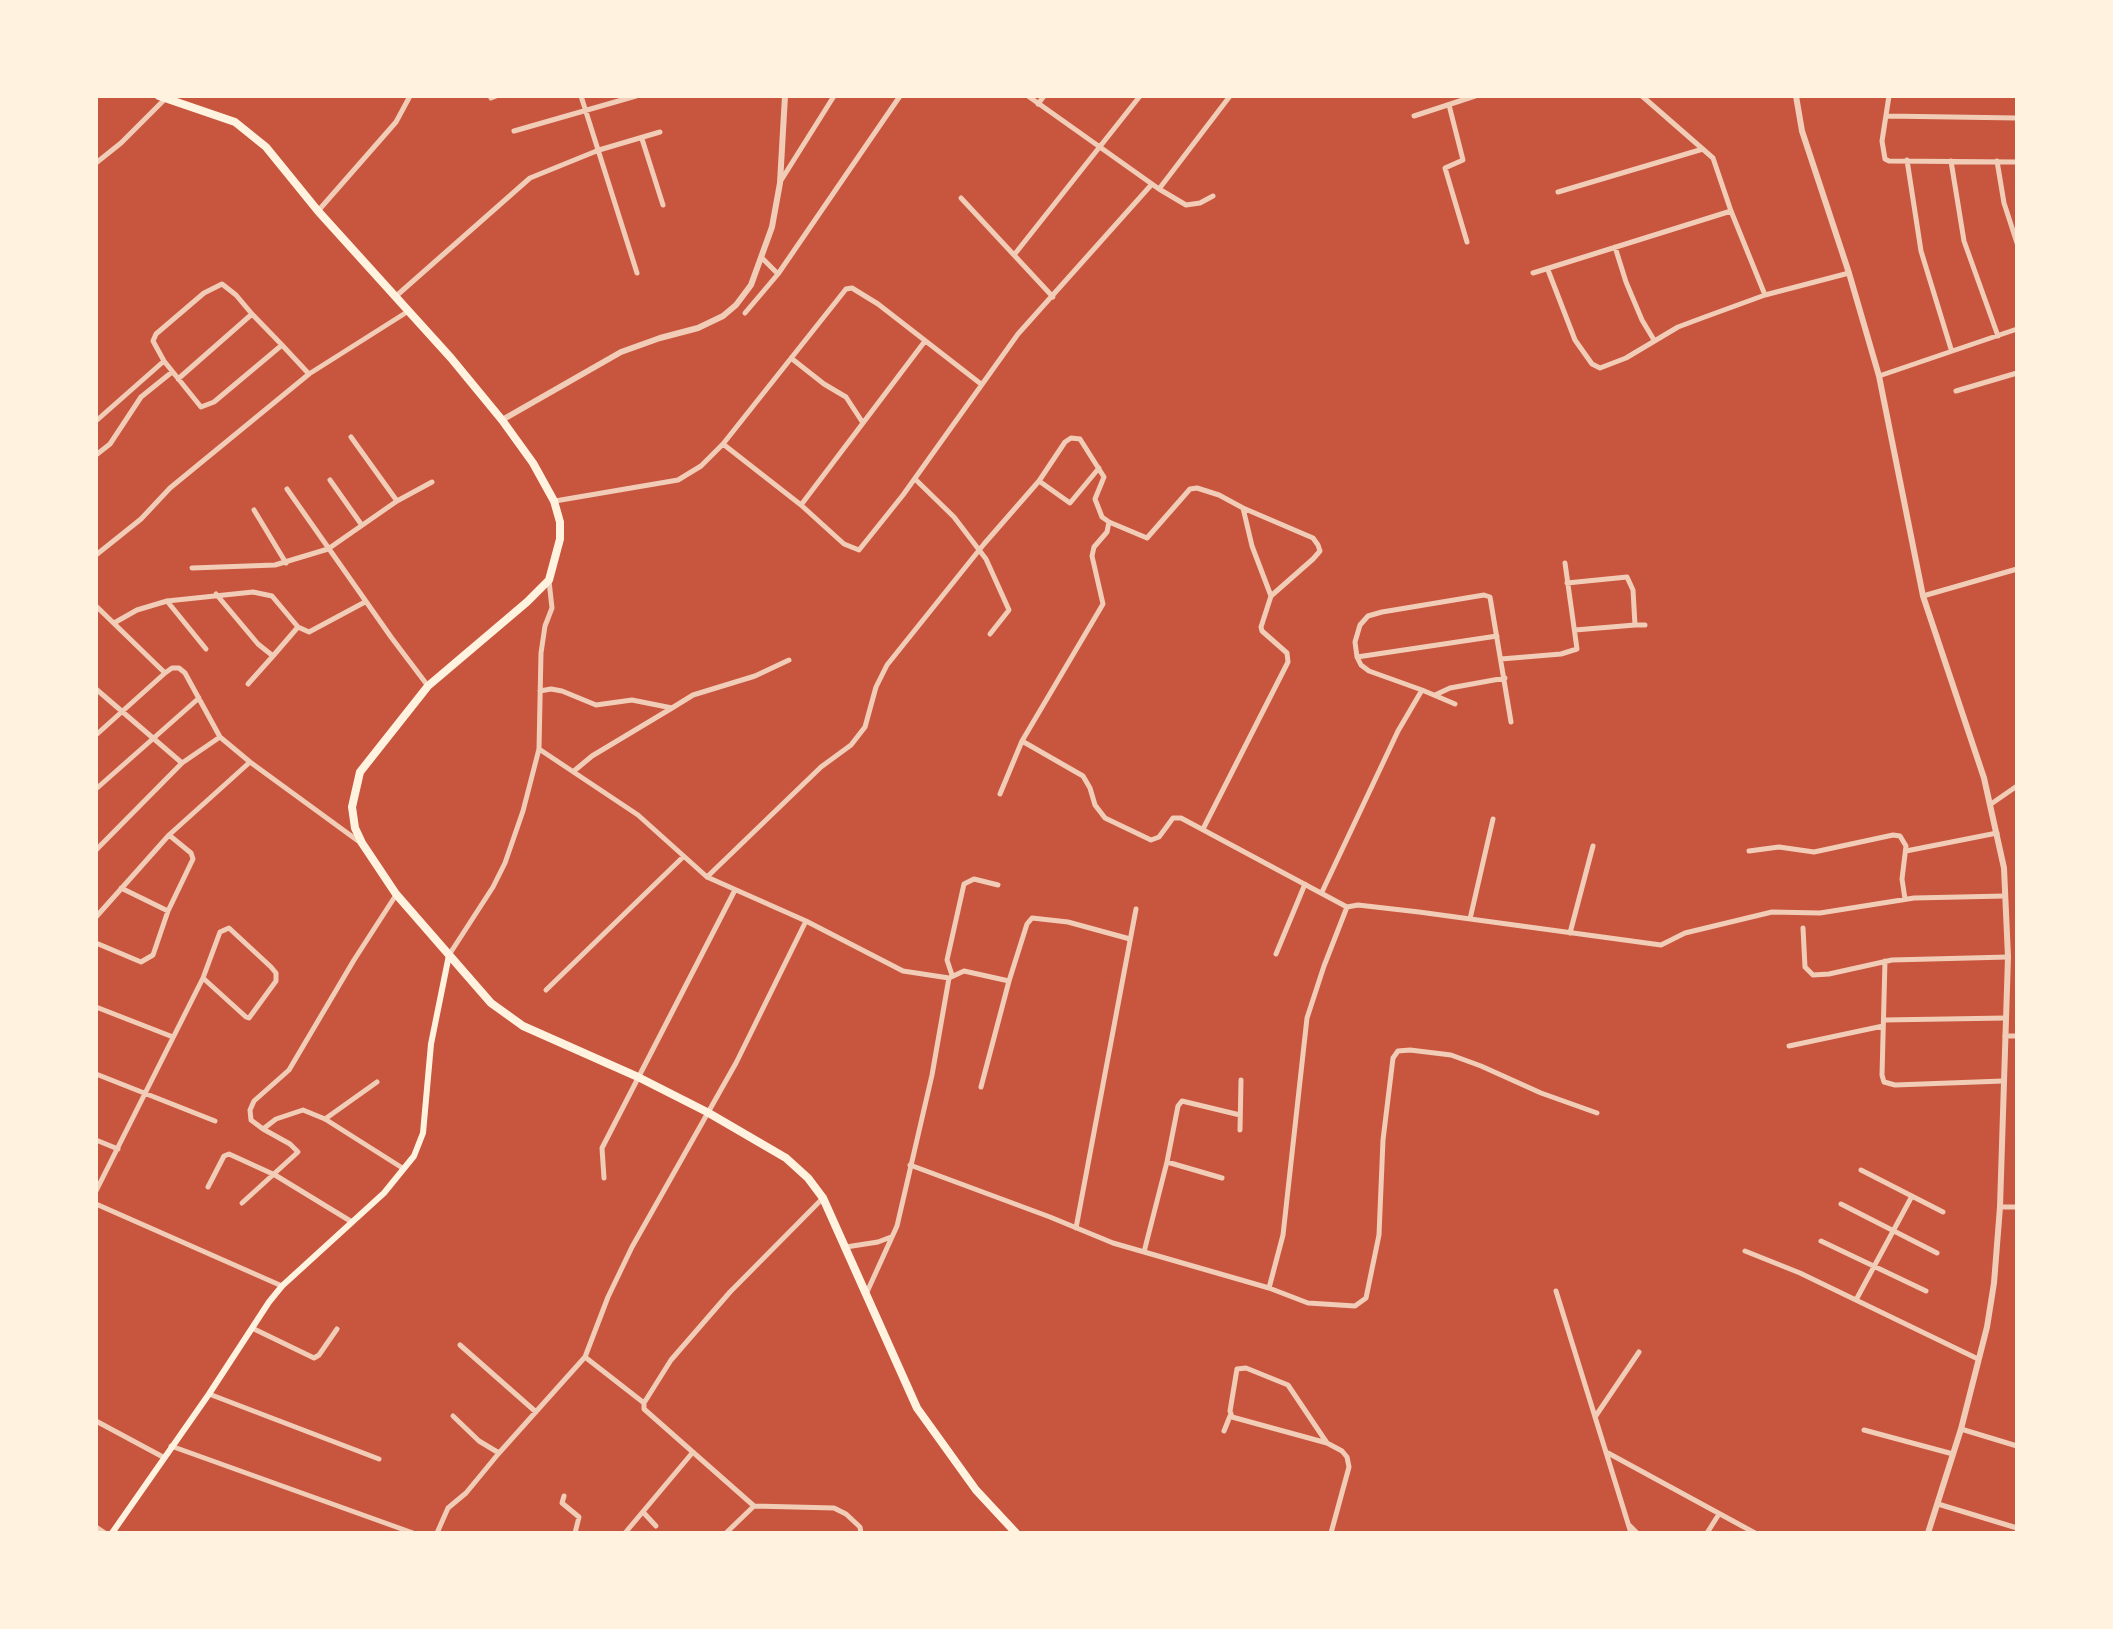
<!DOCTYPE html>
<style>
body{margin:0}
#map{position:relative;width:2113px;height:1629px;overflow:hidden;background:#c8553d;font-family:"Titillium Web",sans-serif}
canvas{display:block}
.frame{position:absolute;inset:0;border:98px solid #fff3e0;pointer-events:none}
</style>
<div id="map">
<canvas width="2113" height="1629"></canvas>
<div class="frame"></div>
</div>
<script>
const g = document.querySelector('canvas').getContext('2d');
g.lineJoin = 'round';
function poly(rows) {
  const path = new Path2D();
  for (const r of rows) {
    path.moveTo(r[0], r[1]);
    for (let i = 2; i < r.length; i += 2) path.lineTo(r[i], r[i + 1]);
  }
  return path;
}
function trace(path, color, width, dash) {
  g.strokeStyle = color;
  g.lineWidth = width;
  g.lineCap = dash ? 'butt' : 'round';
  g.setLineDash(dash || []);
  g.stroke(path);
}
trace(poly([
 [581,96,637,273],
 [1028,96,1159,189,1186,205,1200,203,1213,196],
 [1642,96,1713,158,1731,211,1765,295],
 [1889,96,1882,141,1885,159,1889,161,2017,162],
 [491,98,496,96],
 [1038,104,1044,96],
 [1449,105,1463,160,1445,168,1467,242],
 [1414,116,1475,96],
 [1886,116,2017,118],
 [514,131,636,96],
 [642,139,663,205],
 [1907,160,1921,251,1951,349],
 [1951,161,1964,241,1998,336],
 [1997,161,2004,203,2017,243],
 [96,163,121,143,165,99],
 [780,182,834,96],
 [1159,189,1230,96],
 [1558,192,1703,149],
 [961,198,1053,297],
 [318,211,396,122,410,96],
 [1615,247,1626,282,1642,320,1654,340],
 [1014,255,1140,96],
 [762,258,778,274],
 [1548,270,1575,340,1592,364,1600,368,1626,358,1678,327,1702,318,1765,295,1849,273],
 [1533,273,1731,211],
 [395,297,530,178,599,150,660,132],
 [745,313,778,274,900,96],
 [282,345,214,402,201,407,164,361,153,341,156,334,204,293,222,284,236,295,252,314,282,345,309,374],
 [791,358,824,384,846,397,863,423,801,505],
 [1879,376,2017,329],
 [178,379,252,314],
 [1956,391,2017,373],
 [96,421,164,361],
 [863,423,925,341],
 [351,437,397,501],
 [723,444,801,505,844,544,859,550,903,495,1018,334,1152,184],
 [96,455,110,444,141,397,172,372],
 [915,479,954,517,986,559,1009,610,990,634],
 [330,480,361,524],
 [1039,481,1070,503,1099,468],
 [287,489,391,637,428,686],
 [555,501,678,480,701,466,723,444,846,289,852,288,878,304,981,384],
 [1243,508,1313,538,1318,545,1320,551,1313,559,1271,596],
 [254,510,286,563],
 [1109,522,1147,538,1190,489,1197,488,1219,495,1243,508,1252,546,1271,596,1261,627,1262,631,1287,653,1288,662,1203,829],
 [96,555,141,519,170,488,309,374,407,312],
 [192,568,275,565,328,549,397,501,432,482],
 [1567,583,1627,577,1633,590,1635,625,1575,630],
 [216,594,258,644,273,656,298,627],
 [1923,596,2017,569],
 [167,601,206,649],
 [96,606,165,673,172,668,179,668,185,673,220,737],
 [114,623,137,610,167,601,253,592,272,596,298,627,309,632,365,602],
 [1635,625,1645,625],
 [1357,657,1497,636],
 [1501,659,1561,654,1577,649,1565,563],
 [248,684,273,656],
 [96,689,182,763],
 [1422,690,1369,671,1361,665,1357,657,1355,642,1360,625,1368,616,1382,612,1484,595,1490,597,1511,722],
 [540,691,551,689,562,691,596,705,632,700,672,708,693,695,755,676,789,660],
 [1435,695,1450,688,1505,678],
 [96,735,165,673],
 [1022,741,1083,776,1090,788,1095,805,1105,818,1151,840,1159,837,1173,818,1181,818,1347,907],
 [539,749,638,815,707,877,806,921,903,971,949,978,964,971,1009,981],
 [574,771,592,756,672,708],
 [96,789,199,698],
 [1991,804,2017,786],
 [96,850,182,763,220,737,250,762,361,843],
 [1749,851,1779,847,1814,852,1893,835,1900,836,1906,846,1902,879,1905,899],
 [1906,851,1997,833],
 [707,877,821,767,851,745,865,727,876,687,887,665,984,544,1039,481,1065,442,1071,438,1080,439,1104,477,1095,499,1102,517,1109,522,1107,532,1094,547,1092,556,1103,604,1022,741,1000,794],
 [121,888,168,911],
 [1322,892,1398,731,1422,690,1455,704],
 [96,917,169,835,250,762],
 [1470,919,1493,819],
 [1803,928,1805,967,1813,975,1829,974,1892,960,2008,957],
 [1570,933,1593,846],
 [96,943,141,962,153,955,168,911,193,859,191,853,169,835],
 [1276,954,1305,884],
 [449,955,493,887,505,863,523,811,539,749,541,653,545,626,552,608,549,581],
 [1885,961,1882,1075,1884,1082,1895,1085,2003,1081],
 [952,975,947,960,964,884,974,879,998,885],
 [546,990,683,857],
 [96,1007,173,1037],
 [1884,1020,2006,1018],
 [2005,1036,2017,1036],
 [1789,1046,1883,1026],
 [96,1074,215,1121],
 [981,1087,1009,981,1027,924,1032,918,1068,922,1130,939],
 [325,1119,377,1082],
 [263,1129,251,1120,250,1110,254,1101,289,1070,354,960,396,895],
 [1240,1130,1241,1080],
 [96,1140,118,1149],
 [1167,1162,1178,1106,1182,1101,1240,1115],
 [910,1165,1050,1217,1113,1243,1269,1288,1283,1235,1307,1018,1324,966,1347,907,1358,905,1419,912,1661,945,1685,933,1772,912,1820,913,1914,898,2005,896],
 [1861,1170,1943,1212],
 [604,1178,602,1148,735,890],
 [208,1187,224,1156,229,1154,275,1175,352,1222],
 [96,1191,203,978,220,932,229,928,271,967,276,973,276,981,249,1018,246,1017,203,978],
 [242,1203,298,1152,290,1144,263,1129,276,1119,303,1110,325,1119,404,1169],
 [96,1204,282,1286],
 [1841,1204,1937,1253],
 [2000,1207,2017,1207],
 [1076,1228,1136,909],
 [1821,1241,1926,1291],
 [846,1247,878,1242,891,1237],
 [1745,1251,1800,1273,1978,1359],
 [1144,1252,1167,1162,1222,1178],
 [1269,1288,1308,1303,1355,1306,1366,1298,1379,1235,1383,1140,1393,1058,1398,1051,1410,1050,1451,1055,1481,1066,1541,1093,1597,1113],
 [1556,1291,1631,1533],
 [867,1292,897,1226,932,1075,949,978],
 [1856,1300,1912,1196],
 [252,1328,314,1358,319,1355,337,1329],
 [460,1345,536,1412],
 [585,1357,644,1403,671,1360,730,1292,823,1198],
 [209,1394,379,1459],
 [644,1403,644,1409,754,1506],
 [453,1416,479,1441,499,1453],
 [1595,1417,1639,1352],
 [96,1421,163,1457],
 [1961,1429,2017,1446],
 [1864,1430,1953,1454],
 [1224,1431,1230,1416],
 [1327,1443,1232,1417,1230,1411,1237,1369,1246,1368,1288,1385,1327,1443,1342,1451,1347,1457,1349,1467,1331,1533],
 [171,1446,413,1533],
 [1608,1453,1755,1533],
 [564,1496,562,1503,579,1517,575,1533],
 [1938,1504,2017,1528],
 [643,1512,656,1526],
 [1629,1525,1637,1533],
 [96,1527,105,1533],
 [437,1533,448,1508,466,1493,499,1453,585,1357,608,1297,632,1247,736,1063,806,921],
 [625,1533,693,1452],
 [726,1533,754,1506,834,1508,846,1514,860,1527,861,1533],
 [1707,1533,1719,1514]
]), '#f1ccb7', 5);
trace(poly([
 [1796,96,1802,131,1849,273,1879,376,1923,596,1984,778,2004,868,2008,957,2000,1207,1994,1283,1987,1327,1961,1429,1928,1533],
 [502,420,621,352,660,338,698,328,723,316,736,305,751,285,772,227,780,183,785,96]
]), '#f1ccb7', 6);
trace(poly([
 [112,1533,209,1394,269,1302,282,1286,384,1193,414,1156,423,1133,431,1044,449,955]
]), '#fff3e0', 6);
trace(poly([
 [159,96,235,122,266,147,318,211,451,358,502,420,533,463,554,501,560,522,560,539,549,580,527,602,428,686,360,772,352,807,355,828,362,843,396,894,491,1003,523,1026,638,1077,707,1112,786,1158,808,1178,823,1198,917,1408,976,1490,1016,1533]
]), '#fff3e0', 8);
</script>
